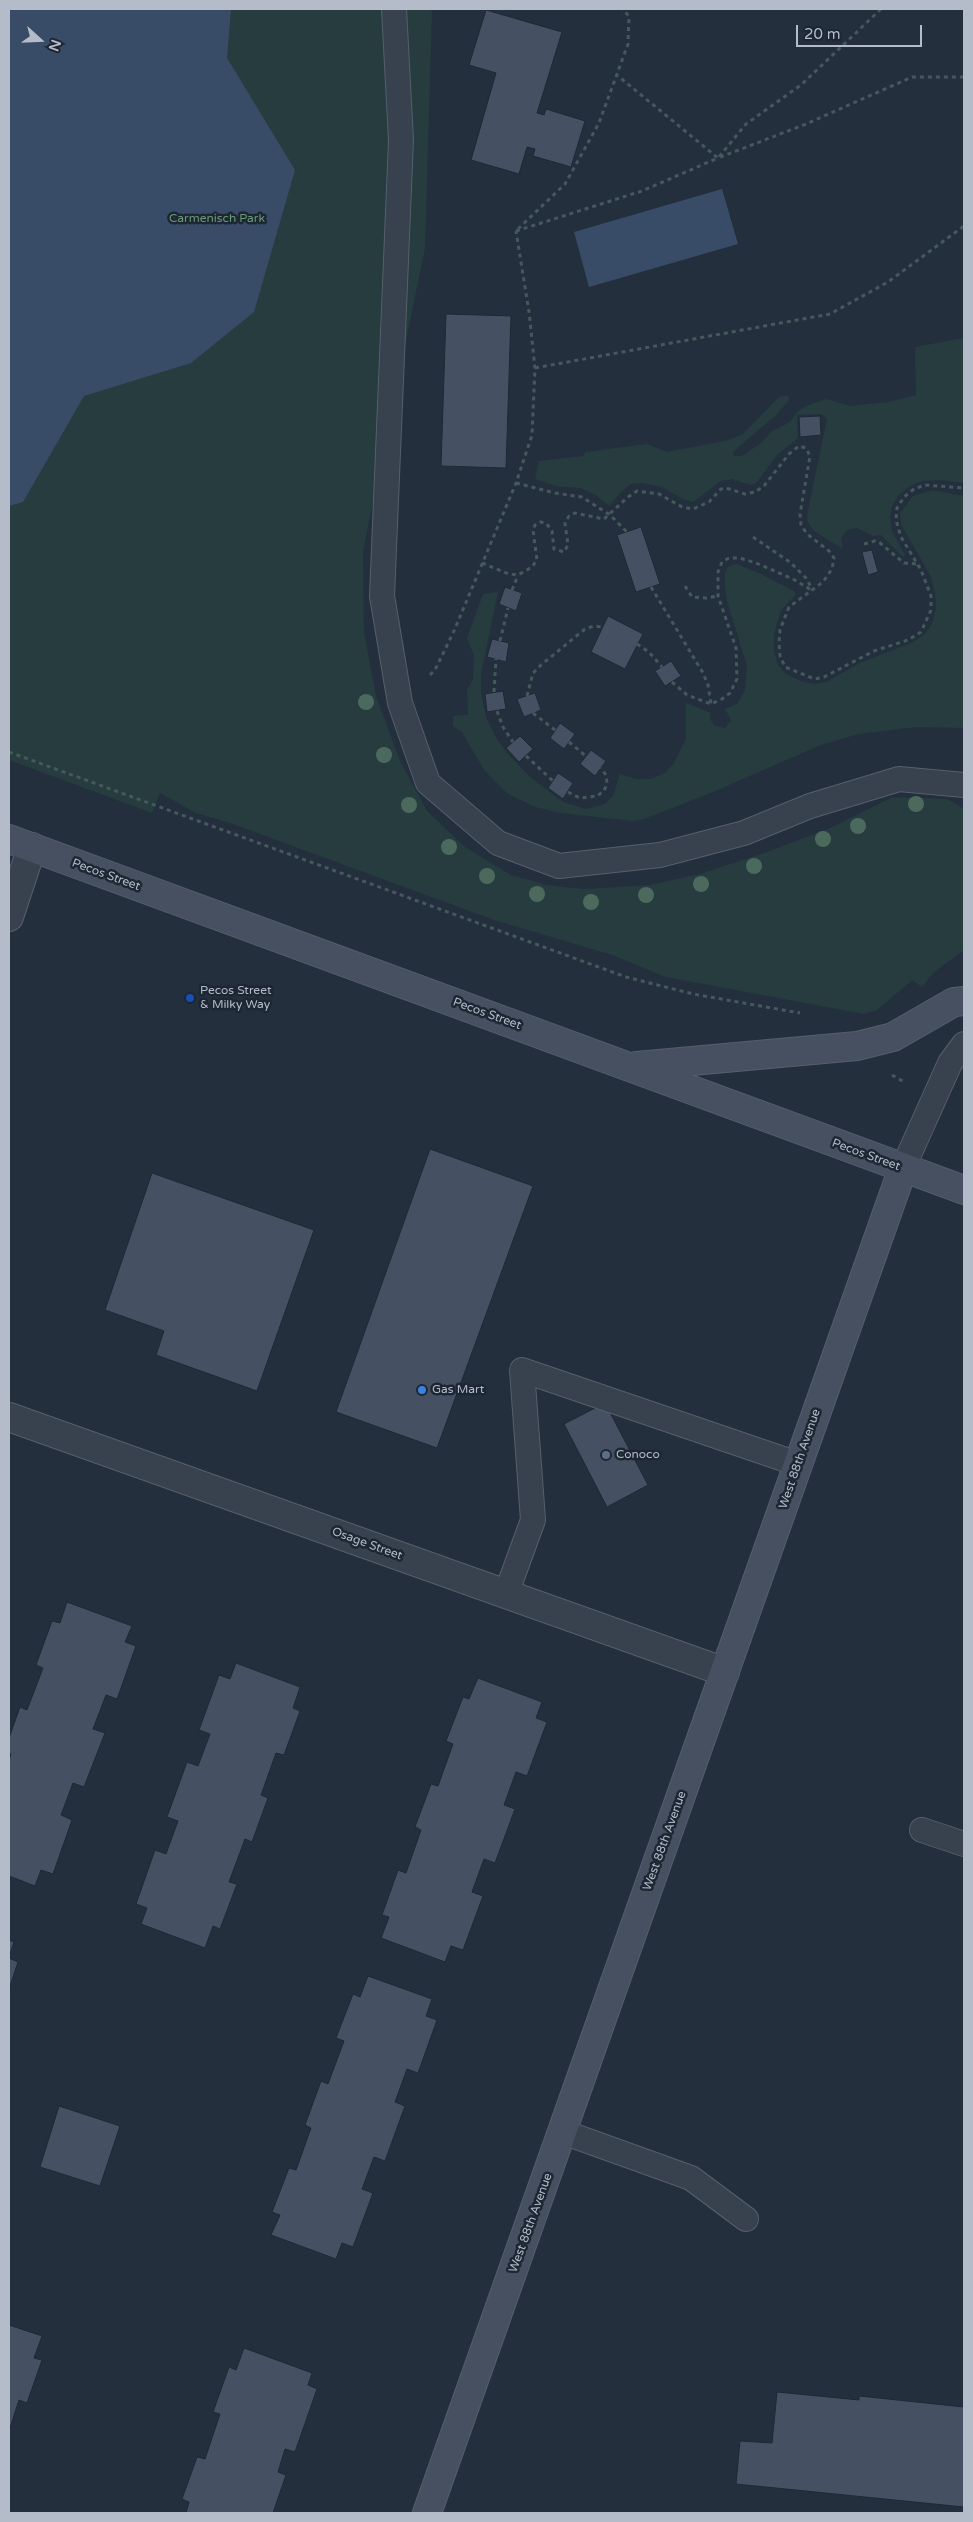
<!DOCTYPE html>
<style>
body{margin:0}
#map{position:relative;width:973px;height:2522px;overflow:hidden;background:#242f3e;font-family:"Varela Round",sans-serif}
canvas{display:block}
.frame{position:absolute;inset:0;border:10px solid #b4bcc9;pointer-events:none}
.north{position:absolute;left:15px;top:15px;width:50px;height:50px;-webkit-text-stroke:4px #1d2633;paint-order:stroke;rotate:110deg;font-size:14px;font-weight:700;line-height:20px;text-align:center;color:#b4bcc9}
.north::after{content:'';display:block;margin:auto;width:18px;height:22px;background:#b4bcc9;clip-path:polygon(50% 0,100% 100%,50% 72%,0 100%)}
.scale{position:absolute;left:796px;top:25px;width:126px;height:22px;box-sizing:border-box;border:2px solid #b4bcc9;border-top:0;padding-left:6px;font-size:15px;line-height:18px;white-space:nowrap;color:#b4bcc9;-webkit-text-stroke:4px #1d2633;paint-order:stroke}
</style>
<div id="map">
<canvas width="973" height="2522"></canvas>
<div class="frame"></div>
<div class="north">N</div>
<div class="scale">20 m</div>
</div>
<script>
const g = document.querySelector('canvas').getContext('2d');
g.lineJoin = 'round';
function fillPath(path, color) {
  g.fillStyle = color;
  g.fill(path, 'evenodd');
}
function poly(rows) {
  const path = new Path2D();
  for (const r of rows) {
    path.moveTo(r[0], r[1]);
    for (let i = 2; i < r.length; i += 2) path.lineTo(r[i], r[i + 1]);
  }
  return path;
}
function trace(path, color, width, dash) {
  g.strokeStyle = color;
  g.lineWidth = width;
  g.lineCap = dash ? 'butt' : 'round';
  g.setLineDash(dash || []);
  g.stroke(path);
}
function write(font, color, halo, rows, align = 'center') {
  g.font = font + ' "Varela Round",sans-serif';
  g.lineWidth = 5;
  g.setLineDash([]);
  g.textBaseline = 'middle';
  g.strokeStyle = halo;
  g.fillStyle = color;
  for (const [text, x, y, turn = 0] of rows) {
    g.save();
    g.translate(x, y);
    g.rotate((+turn || 0) * Math.PI / 180);
    g.textAlign = isNaN(turn) ? turn : align;
    if (halo) g.strokeText(text, 0, 0);
    g.fillText(text, 0, 0);
    g.restore();
  }
}
fillPath(poly([
 [9,9,432,9,425,248,363,551,364,632,376,696,401,763,427,811,465,847,511,875,546,885,583,889,650,885,700,874,767,852,830,828,893,797,947,799,964,809,964,950,933,973,922,987,912,980,877,1010,864,1014,666,977,612,955,494,920,233,824,196,813,160,793,152,813,9,760],
 [964,338,964,483,940,480,922,481,910,486,899,495,892,506,890,517,892,531,905,555,903,557,881,535,873,536,857,528,847,530,841,538,843,549,817,533,810,526,807,520,808,510,827,419,821,414,797,415,798,438,777,455,756,483,750,485,732,479,721,481,693,502,683,499,662,487,642,483,631,484,623,490,609,506,596,495,581,488,556,486,535,479,539,461,584,456,585,452,647,444,667,452,729,440,743,434,779,397,788,395,789,400,777,414,733,452,734,456,742,456,761,443,771,432,790,422,798,411,808,405,826,399,850,406,888,402,916,395,915,347],
 [933,490,964,496,964,728,917,727,858,734,821,745,713,792,644,819,633,821,561,813,535,807,508,794,484,770,462,732,453,726,453,716,468,715,467,689,473,680,474,656,467,638,483,594,498,592,481,674,481,693,486,717,495,736,507,753,530,777,563,802,586,809,605,804,613,796,620,774,636,779,651,779,665,773,674,763,686,739,686,703,711,713,710,719,715,726,725,728,731,720,725,709,737,704,745,690,747,666,727,601,725,586,725,573,728,567,736,564,759,573,794,591,796,594,781,611,777,622,774,636,774,652,778,665,786,674,800,681,814,684,826,682,860,663,911,643,924,635,932,624,936,608,935,593,931,577,901,524,900,513,913,496]
]), '#263c3f');
fillPath(poly([
 [9,9,231,9,227,58,295,170,254,312,191,363,84,396,23,502,9,506],
 [722,189,738,244,589,287,574,232]
]), '#394c67');
const building = poly([
 [486,10,562,32,537,113,544,115,546,109,585,121,571,167,533,156,535,149,527,147,519,174,471,160,496,73,469,65,486,10],
 [446,314,511,316,506,468,441,466,446,314],
 [820,416,821,435,800,437,799,417,820,416],
 [641,527,660,584,636,592,617,535,641,527],
 [872,550,878,572,868,575,862,552,872,550],
 [505,587,522,593,516,611,499,604,505,587],
 [608,616,643,634,625,669,591,652,608,616],
 [492,639,509,643,506,662,487,657,492,639],
 [671,661,681,676,665,686,655,671,671,661],
 [503,691,506,709,487,712,485,694,503,691],
 [535,693,541,710,524,717,517,699,535,693],
 [560,723,575,734,564,749,550,738,560,723],
 [520,736,533,749,519,762,506,748,520,736],
 [591,750,606,761,595,776,580,764,591,750],
 [558,773,573,783,563,799,548,788,558,773],
 [430,1149,533,1186,437,1448,336,1412,430,1149],
 [152,1173,314,1230,257,1391,156,1355,164,1331,105,1310,152,1173],
 [605,1403,648,1485,607,1507,564,1424,605,1403],
 [67,1602,132,1626,125,1642,136,1646,117,1699,106,1695,93,1729,105,1733,84,1787,73,1783,61,1815,72,1820,53,1874,41,1870,35,1886,9,1876,9,1760,11,1754,9,1753,9,1738,20,1707,27,1710,43,1668,36,1665,52,1621,60,1623,67,1602],
 [236,1663,300,1687,293,1708,300,1711,284,1755,276,1753,261,1795,268,1798,252,1842,245,1839,229,1882,237,1884,220,1929,213,1926,205,1948,141,1924,147,1908,136,1904,155,1850,166,1854,178,1821,167,1817,187,1762,198,1766,210,1734,199,1730,219,1675,230,1679,236,1663],
 [478,1678,542,1702,536,1718,547,1722,527,1776,516,1772,504,1805,515,1809,495,1863,484,1859,472,1892,483,1896,463,1950,451,1946,445,1962,381,1938,389,1917,382,1915,398,1870,406,1873,421,1830,415,1827,431,1784,438,1786,453,1744,446,1741,463,1697,469,1699,478,1678],
 [9,1940,14,1942,9,1957,9,1940],
 [9,1958,18,1962,9,1989,9,1958],
 [368,1976,432,1999,426,2016,437,2020,418,2073,407,2069,395,2102,405,2106,385,2161,374,2157,362,2189,373,2193,353,2247,342,2243,336,2259,271,2235,280,2215,272,2212,289,2168,296,2170,311,2128,305,2125,321,2081,328,2084,344,2041,336,2038,353,1994,360,1997,368,1976],
 [59,2106,120,2126,100,2186,40,2167,59,2106],
 [9,2325,42,2336,34,2358,42,2360,27,2403,19,2400,9,2431,9,2325],
 [244,2348,312,2373,308,2385,317,2389,295,2452,285,2449,278,2472,286,2475,273,2513,186,2513,189,2502,182,2499,197,2457,205,2459,220,2414,213,2412,229,2367,236,2370,244,2348],
 [777,2392,859,2400,859,2396,964,2407,964,2507,736,2484,740,2441,772,2443,777,2392]
]);
fillPath(building, '#455162');
trace(building, '#1f2835', 1);
const lane = poly([
 [394,9,401,140,382,596,400,703,428,783,498,843,559,866,660,855,744,833,810,806,899,779,964,785],
 [903,1168,950,1063,964,1044],
 [506,1594,533,1520,522,1370,798,1464],
 [922,1830,964,1844],
 [563,2132,691,2178,746,2219]
]);
const street = poly([
 [9,917,32,847],
 [9,1417,725,1672]
]);
const secondary = poly([
 [9,839,964,1190],
 [637,1066,857,1046,893,1037,954,1002,964,1001],
 [427,2513,903,1168]
]);
trace(lane, '#565f6c', 26);
trace(street, '#565f6c', 30);
trace(secondary, '#565f6c', 30);
trace(poly([
 [881,9,801,85,746,124,718,158,806,124,912,77,964,77],
 [518,229,565,184,599,123,628,44,629,16,622,9],
 [516,231,642,191,718,158,618,76],
 [535,368,830,314,888,282,964,226],
 [516,483,555,493,582,497,610,515,627,532],
 [753,537,791,563,807,579,812,590],
 [864,544,875,541,880,543,904,563,917,564],
 [482,563,509,574,518,575,532,567,537,560,533,530,535,525,540,522,546,523,552,531,554,549,564,552,568,545,565,523,569,516,575,513,604,519,628,497,637,491,659,494,682,507,693,509,709,502,721,489,726,488,745,494,755,492,764,486,789,454,799,446,806,448,810,456,800,514,801,525,807,534,829,551,834,558,832,569,823,582,789,607,780,630,779,643,780,656,785,667,815,679,824,677,874,651,908,640,921,632,931,610,931,596,921,570,901,537,896,520,897,508,904,497,914,489,925,485,964,488],
 [685,586,692,597,706,598,718,596],
 [651,587,703,673,708,685,711,704],
 [512,590,518,575],
 [500,641,508,608],
 [637,644,649,652,662,667],
 [430,675,435,670,454,631,516,483,532,435,535,368,529,312,516,231],
 [672,682,687,695,711,704,722,699,730,693,737,679,736,648,718,596,718,572,722,562,729,558,740,558,756,563,793,579,813,591],
 [494,692,496,659],
 [527,696,533,673,541,665,585,629,594,626,603,627],
 [497,711,503,727,513,742],
 [533,713,555,730],
 [569,742,587,757],
 [9,752,626,977,693,994,800,1013],
 [526,756,553,781],
 [568,792,580,798,597,796,604,791,607,783,606,775,601,768],
 [892,1075,904,1082]
]), '#44595c', 3, [4, 4]);
trace(lane, '#38414e', 24);
trace(street, '#38414e', 28);
trace(secondary, '#465061', 28);
g.fillStyle = '#4b6a5d';
for (const [x, y] of [
 [366,702],
 [384,755],
 [916,804],
 [409,805],
 [858,826],
 [823,839],
 [449,847],
 [754,866],
 [487,876],
 [701,884],
 [537,894],
 [646,895],
 [591,902]
]) {
  g.beginPath();
  g.arc(x, y, 8, 0, 2 * Math.PI);
  g.fill();
}
for (const [x, y, r, color] of [
 [190,998,5,"#1a4fb4"],
 [422,1390,5,"#3f7fe0"],
 [606,1455,5,"#5c6f8a"]
]) {
  const dot = new Path2D();
  dot.arc(x, y, r, 0, 2 * Math.PI);
  g.fillStyle = color;
  g.fill(dot);
  trace(dot, '#1d2633', 2);
}
write('12px', '#6b9a76', '#1d2633', [
 ["Carmenisch Park",217,219]
]);
write('12px', '#b4bcc9', '#1d2633', [
 ["Pecos Street",106,875,20],
 ["Pecos Street",487,1014,20],
 ["Pecos Street",866,1155,20],
 ["West 88th Avenue",800,1459,-71],
 ["Osage Street",367,1544,20],
 ["West 88th Avenue",665,1841,-70],
 ["West 88th Avenue",531,2223,-70]
]);
write('12px', '#b4bcc9', '#1d2633', [
 ["Pecos Street",200,991],
 ["& Milky Way",200,1005],
 ["Gas Mart",432,1390],
 ["Conoco",616,1455]
], 'left');
</script>
